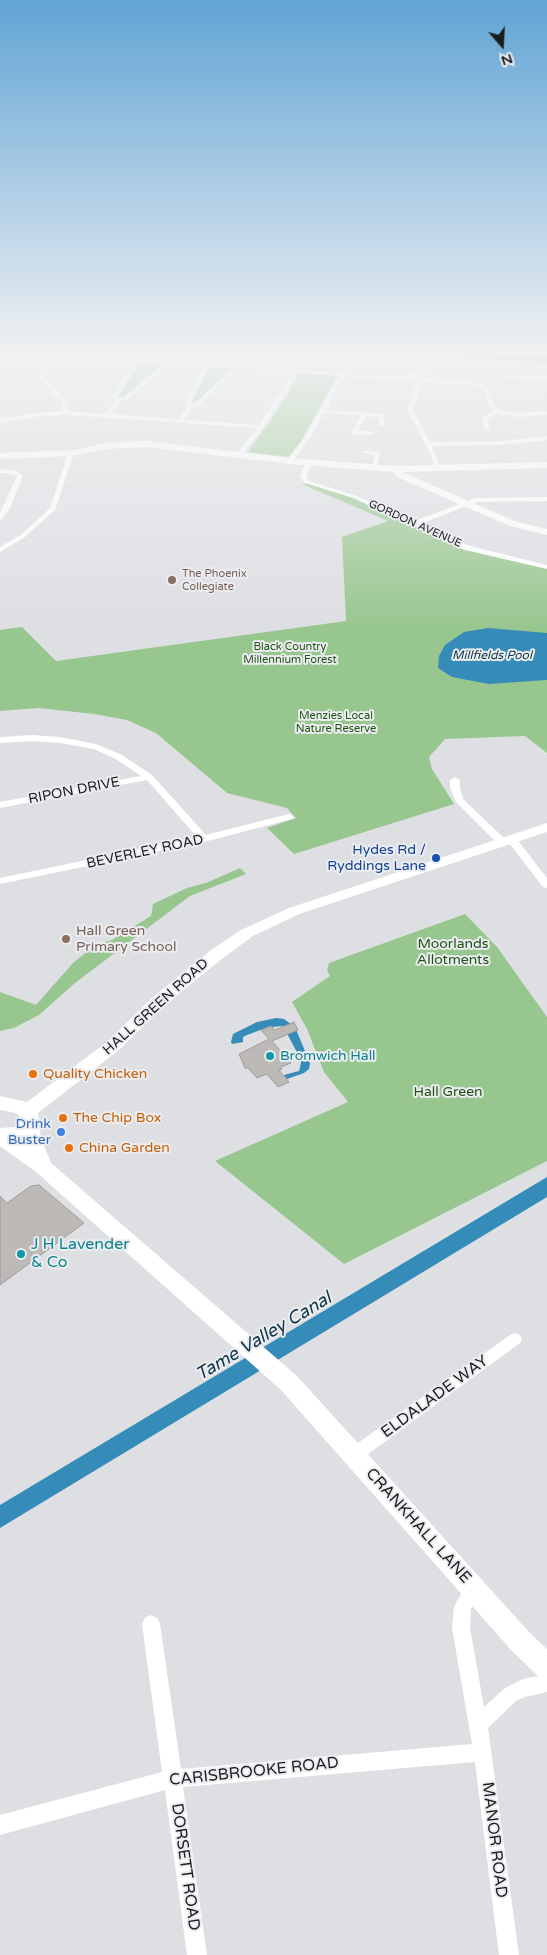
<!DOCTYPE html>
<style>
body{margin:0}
#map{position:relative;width:547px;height:1955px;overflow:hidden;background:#dedfe3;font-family:"Varela Round",sans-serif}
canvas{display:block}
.north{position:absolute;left:477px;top:20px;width:50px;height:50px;-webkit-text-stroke:4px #ebedf0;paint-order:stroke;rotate:161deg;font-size:14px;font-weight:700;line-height:20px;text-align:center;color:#1b1c1d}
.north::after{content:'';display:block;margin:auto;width:18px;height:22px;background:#1b1c1d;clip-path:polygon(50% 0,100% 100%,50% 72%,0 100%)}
</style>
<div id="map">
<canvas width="547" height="1955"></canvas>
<div class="north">N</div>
</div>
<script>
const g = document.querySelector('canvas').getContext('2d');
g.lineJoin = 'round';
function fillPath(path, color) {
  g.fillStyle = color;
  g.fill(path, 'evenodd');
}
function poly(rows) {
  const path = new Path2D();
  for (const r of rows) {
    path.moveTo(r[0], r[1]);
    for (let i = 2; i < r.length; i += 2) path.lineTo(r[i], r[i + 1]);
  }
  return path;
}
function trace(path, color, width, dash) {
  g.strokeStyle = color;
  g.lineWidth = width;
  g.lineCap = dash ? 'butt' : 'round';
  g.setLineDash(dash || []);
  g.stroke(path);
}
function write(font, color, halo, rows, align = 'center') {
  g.font = font + ' "Varela Round",sans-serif';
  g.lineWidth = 4;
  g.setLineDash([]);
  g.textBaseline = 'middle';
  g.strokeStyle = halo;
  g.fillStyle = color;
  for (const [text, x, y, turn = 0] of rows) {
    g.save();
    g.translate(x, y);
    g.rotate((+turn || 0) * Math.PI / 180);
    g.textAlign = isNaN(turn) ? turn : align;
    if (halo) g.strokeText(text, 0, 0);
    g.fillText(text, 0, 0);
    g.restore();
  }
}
fillPath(poly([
 [437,354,547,354,547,364,436,356],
 [144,363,160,364,160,366,124,397,118,396,138,364],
 [215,367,229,368,231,370,197,402,191,402,209,368],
 [300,374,338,375,299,444,288,457,248,452,275,414],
 [309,483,345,493,468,548,547,567,547,753,525,736,445,739,429,757,432,769,454,804,294,854,267,828,296,818,287,808,227,793,156,733,127,720,94,714,39,708,0,711,0,630,22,627,56,661,346,621,342,537,388,521,302,484],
 [240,868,246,874,190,896,75,983,39,1015,14,1028,0,1031,0,992,36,1005,73,963,95,945,112,940,151,916,153,904,187,888,206,883],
 [465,914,497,947,547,1017,547,1161,344,1264,215,1161,348,1102,324,1072,307,1029,292,1002,330,976,327,970,329,963]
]), '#98c68f');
fillPath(poly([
 [488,628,547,633,547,680,489,684,452,677,438,668,439,656,445,645,464,632],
 [276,1018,284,1019,295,1027,310,1063,309,1069,304,1073,287,1079,284,1075,299,1071,301,1063,299,1056,283,1026,272,1027,271,1026,247,1035,243,1037,243,1042,232,1044,231,1042,233,1034,257,1022],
 [547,1177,547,1197,0,1528,0,1505]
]), '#368cb9');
const building = poly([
 [294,1022,298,1030,272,1041,291,1063,281,1067,282,1069,279,1070,289,1082,278,1087,267,1074,257,1078,248,1068,245,1068,239,1054,269,1039,261,1030,271,1026,275,1030,294,1022],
 [39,1185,84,1223,0,1285,0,1196,7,1203,31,1186,39,1185]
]);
fillPath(building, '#bcb9b6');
trace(building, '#9f9c99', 1);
fillPath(poly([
 [37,354,64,357,137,359,294,370,299,362,295,357,298,355,304,360,345,363,361,359,387,361,389,364,361,363,351,365,348,373,405,377,405,375,425,368,438,375,440,379,470,381,488,388,495,406,500,410,517,413,547,411,547,415,517,417,499,413,487,419,491,428,488,430,485,428,481,418,494,411,489,407,484,390,469,385,422,382,414,406,414,412,430,442,501,441,547,436,547,440,501,445,432,446,441,469,436,470,431,455,408,412,408,406,417,381,343,377,326,410,383,414,385,425,380,426,378,417,367,416,358,431,371,431,374,433,371,435,354,435,351,433,361,415,324,413,312,435,292,462,288,462,287,461,306,435,338,376,298,373,259,434,239,457,236,455,257,428,66,415,34,417,0,423,0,419,34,413,63,411,61,402,41,381,39,375,42,369,55,359,37,354],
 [60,360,64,361,133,363,112,397,115,400,105,414,69,411,67,402,46,380,45,375,46,371,60,360],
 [139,363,163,364,124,397,119,398,118,397,139,363],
 [304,364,346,366,343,372,340,373,300,370,304,364],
 [169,365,202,367,185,403,187,406,179,419,111,414,120,401,128,399,169,365],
 [208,367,231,369,195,403,191,404,208,367],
 [237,369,292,373,259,425,184,420,192,407,199,405,237,369],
 [425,372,435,379,409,377,425,372],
 [378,354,403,354,547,363,547,367,378,354],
 [503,374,547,377,547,381,501,377,503,374],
 [71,451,74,453,55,510,25,537,0,552,0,547,21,535,50,508,68,453,71,451],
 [363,451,380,452,377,467,372,466,375,455,363,453,363,451],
 [309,460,312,462,306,477,309,481,357,496,415,521,476,498,547,497,547,501,477,502,420,524,470,546,547,565,547,569,465,550,353,498,305,483,300,477,306,462,309,460],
 [0,469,17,471,23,476,10,508,2,519,0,520,0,513,17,476,13,474,0,473,0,469],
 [32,735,60,737,96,744,122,755,152,775,206,835,289,814,294,817,292,819,204,842,0,884,0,878,197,837,147,780,0,808,0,802,141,776,116,759,94,749,60,743,32,741,0,743,0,737,32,735],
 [455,777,460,780,460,788,463,799,506,840,507,842,506,844,498,844,456,802,450,788,450,780,455,777],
 [511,836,515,837,547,878,547,888,543,887,506,839,511,836],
 [515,1333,520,1335,522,1339,520,1343,360,1460,354,1462,348,1460,346,1455,348,1450,510,1335,515,1333],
 [474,1580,480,1583,483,1589,471,1609,470,1628,484,1707,505,1688,523,1679,547,1674,547,1692,525,1697,517,1700,488,1728,519,1955,499,1955,475,1762,183,1787,207,1955,187,1955,165,1790,0,1835,0,1815,162,1772,142,1624,145,1618,151,1615,157,1618,160,1624,181,1769,472,1744,452,1628,454,1607,457,1601,468,1583,474,1580]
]), '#fff');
fillPath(poly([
 [146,441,290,458,396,466,547,462,547,468,402,472,517,522,547,529,547,535,510,526,489,517,397,477,393,472,290,464,146,447,106,449,71,456,0,459,0,453,75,450,106,443,146,441],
 [547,823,547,832,299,914,253,936,223,958,165,1005,119,1050,38,1113,41,1138,51,1163,297,1376,530,1633,547,1649,547,1680,538,1676,512,1651,281,1390,36,1172,0,1146,0,1128,14,1127,21,1118,16,1113,0,1110,0,1096,27,1102,107,1042,153,997,211,950,241,930,289,908,547,823],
 [23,1139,25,1145,18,1140,23,1139]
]), '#fff');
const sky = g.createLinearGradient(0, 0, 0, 628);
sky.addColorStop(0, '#61a4d5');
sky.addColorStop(0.56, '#f0f1f2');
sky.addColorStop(1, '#f0f1f200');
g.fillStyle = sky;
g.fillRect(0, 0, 547, 628);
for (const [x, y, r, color] of [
 [172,580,5,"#8d6e63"],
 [436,858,5,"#1a4fb4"],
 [66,939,5,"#8d6e63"],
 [270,1056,5,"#0f9aa8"],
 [33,1074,5,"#e8710a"],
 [63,1118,5,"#e8710a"],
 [61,1132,5,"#3f7fe0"],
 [69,1148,5,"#e8710a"],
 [21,1254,5,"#0f9aa8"]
]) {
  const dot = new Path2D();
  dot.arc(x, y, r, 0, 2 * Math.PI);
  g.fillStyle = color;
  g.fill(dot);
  trace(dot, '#ebedf0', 2);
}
write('11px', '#1b1c1d', '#ebedf0', [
 ["GORDON AVENUE",415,524,24]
]);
write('11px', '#785e54', '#ebedf0', [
 ["The Phoenix",182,574],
 ["Collegiate",182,587]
], 'left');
write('11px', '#1f5314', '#ebedf0', [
 ["Black Country",290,647],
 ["Millennium Forest",290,660],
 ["Menzies Local",336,716],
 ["Nature Reserve",336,729]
]);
write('italic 12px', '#103549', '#ebedf0', [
 ["Millfields Pool",492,656]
]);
write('14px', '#1b1c1d', '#ebedf0', [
 ["RIPON DRIVE",74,791,-11],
 ["BEVERLEY ROAD",145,852,-12],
 ["HALL GREEN ROAD",156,1007,-42]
]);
write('14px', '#164399', '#ebedf0', [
 ["Hydes Rd /",426,850],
 ["Ryddings Lane",426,866]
], 'right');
write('14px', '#785e54', '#ebedf0', [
 ["Hall Green",76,931],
 ["Primary School",76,947]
], 'left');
write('14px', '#1f5314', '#ebedf0', [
 ["Moorlands",453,944],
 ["Allotments",453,960],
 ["Hall Green",448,1092]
]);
write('14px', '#0d838f', '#ebedf0', [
 ["Bromwich Hall",280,1056]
], 'left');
write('14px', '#c56008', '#ebedf0', [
 ["Quality Chicken",43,1074],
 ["The Chip Box",73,1118],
 ["China Garden",79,1148]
], 'left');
write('14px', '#366cbe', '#ebedf0', [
 ["Drink",51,1124],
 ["Buster",51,1140]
], 'right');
write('16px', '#0d838f', '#ebedf0', [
 ["J H Lavender",31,1245],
 ["& Co",31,1263]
], 'left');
write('16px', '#1b1c1d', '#ebedf0', [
 ["ELDALADE WAY",435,1397,-36],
 ["CRANKHALL LANE",418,1526,48],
 ["CARISBROOKE ROAD",254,1772,-6],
 ["MANOR ROAD",494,1840,83],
 ["DORSETT ROAD",185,1867,82]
]);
write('italic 18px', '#103549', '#ebedf0', [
 ["Tame Valley Canal",264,1337,-31]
]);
</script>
